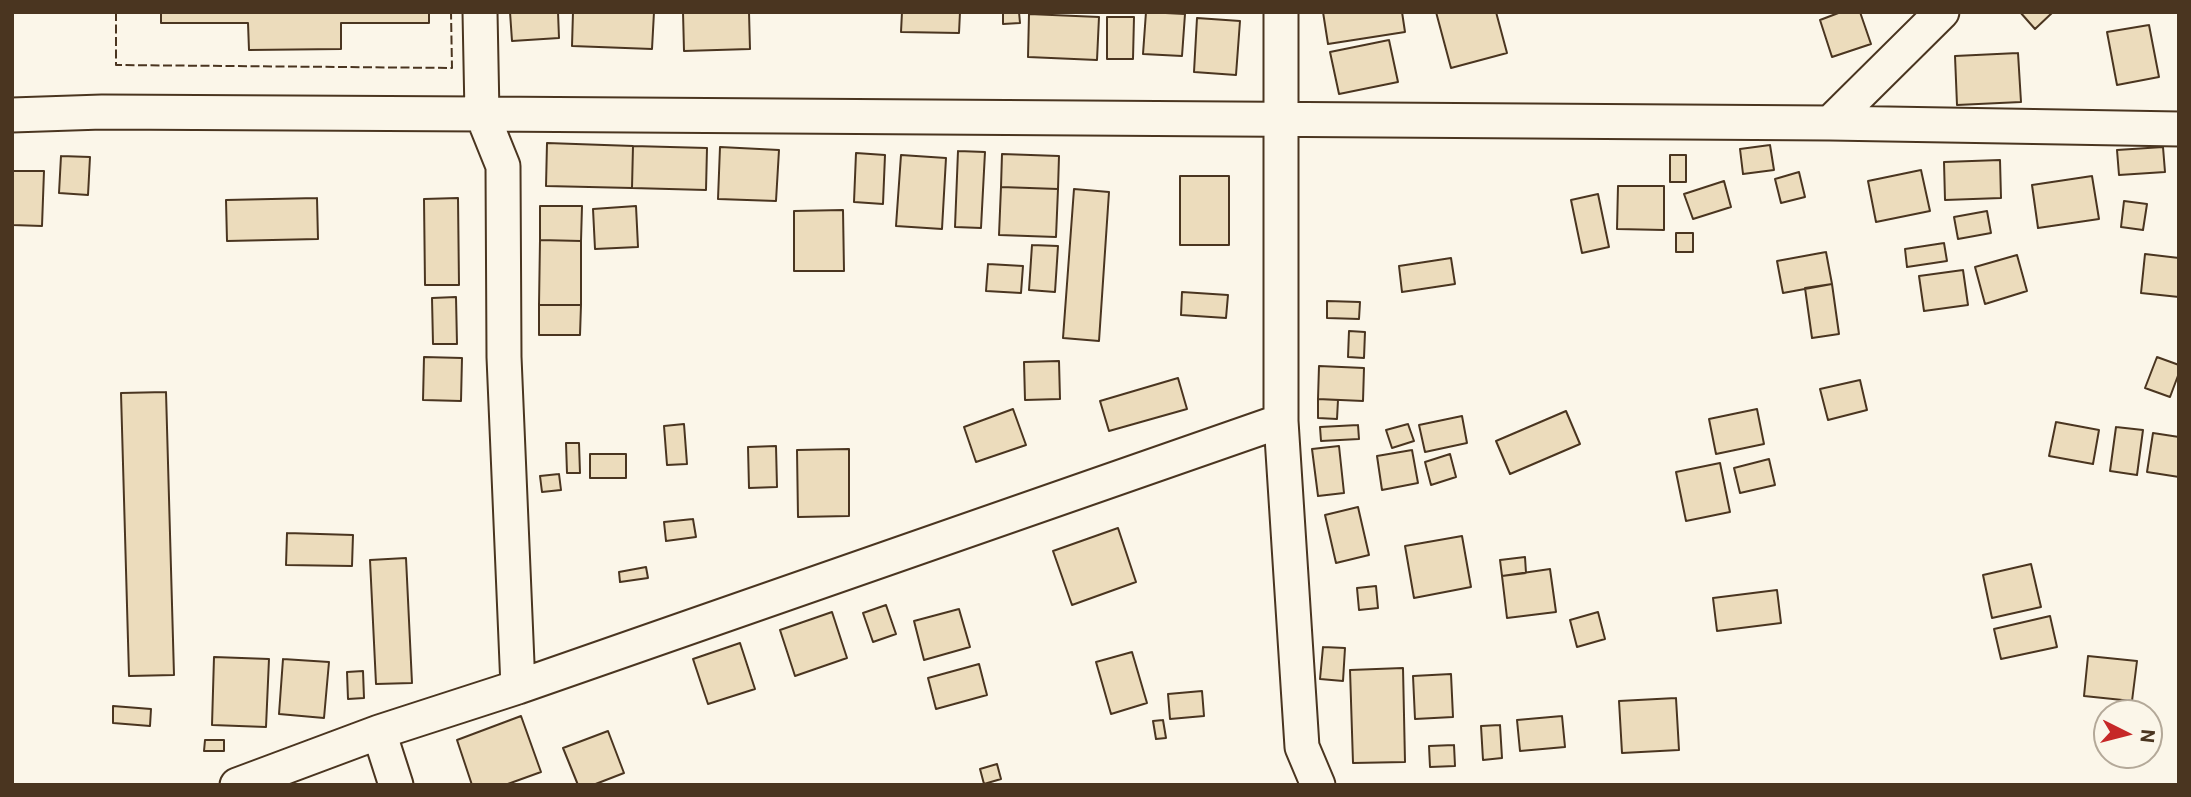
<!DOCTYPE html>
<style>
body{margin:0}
#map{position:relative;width:2191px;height:797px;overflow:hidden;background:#fbf6e9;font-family:Roboto,sans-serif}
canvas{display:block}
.frame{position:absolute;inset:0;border:14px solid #4a3520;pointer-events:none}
.north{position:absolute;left:2093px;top:699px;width:70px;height:70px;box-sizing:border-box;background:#fbf6e9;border:2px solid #b4a999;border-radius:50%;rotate:96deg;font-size:19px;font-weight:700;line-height:28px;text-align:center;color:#4a3520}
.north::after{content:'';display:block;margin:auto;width:24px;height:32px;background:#c62828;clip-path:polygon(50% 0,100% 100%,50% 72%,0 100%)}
</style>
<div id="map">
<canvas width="2191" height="797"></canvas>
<div class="frame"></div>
<div class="north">N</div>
</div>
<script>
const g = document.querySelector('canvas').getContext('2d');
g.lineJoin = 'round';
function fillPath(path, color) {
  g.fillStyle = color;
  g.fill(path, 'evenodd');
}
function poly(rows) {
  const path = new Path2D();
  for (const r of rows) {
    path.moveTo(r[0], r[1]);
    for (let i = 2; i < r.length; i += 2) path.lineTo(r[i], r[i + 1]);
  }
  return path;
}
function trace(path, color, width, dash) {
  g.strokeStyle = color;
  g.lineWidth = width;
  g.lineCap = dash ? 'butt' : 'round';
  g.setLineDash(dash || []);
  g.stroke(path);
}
const building = poly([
 [161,12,429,12,429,23,341,23,341,49,249,50,248,23,161,23,161,12],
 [510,12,558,12,559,38,512,41,510,12],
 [573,12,654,12,652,49,572,46,573,12],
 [683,12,749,12,750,49,684,51,683,12],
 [902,12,960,12,959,33,901,32,902,12],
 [1003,12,1019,12,1020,23,1003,24,1003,12],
 [1146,12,1185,14,1182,56,1143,54,1146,12],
 [1323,12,1402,12,1405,32,1328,44,1323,12],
 [1436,12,1496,12,1507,53,1451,68,1436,12],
 [1841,12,1860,12,1871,44,1832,57,1820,20,1841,12],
 [2020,12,2053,12,2035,29,2020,12],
 [1029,14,1099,17,1097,60,1028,57,1029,14],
 [1107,17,1134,17,1133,59,1107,59,1107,17],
 [1197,18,1240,21,1236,75,1194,72,1197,18],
 [2149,25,2159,77,2117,85,2107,32,2149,25],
 [1389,40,1398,82,1339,94,1330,52,1389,40],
 [2018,53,2021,102,1957,105,1955,56,2018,53],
 [547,143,633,146,632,188,546,186,547,143],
 [1770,145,1774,170,1743,174,1740,149,1770,145],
 [633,146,707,148,706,190,632,188,633,146],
 [720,147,779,150,776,201,718,199,720,147],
 [2163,147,2165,172,2119,175,2117,150,2163,147],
 [958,151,985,152,981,228,955,227,958,151],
 [856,153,885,155,883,204,854,202,856,153],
 [1002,154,1059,156,1058,189,1001,187,1002,154],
 [901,155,946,158,942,229,896,226,901,155],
 [1670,155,1686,155,1686,182,1670,182,1670,155],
 [61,156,90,157,88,195,59,193,61,156],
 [2000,160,2001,198,1945,200,1944,162,2000,160],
 [1921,170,1930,211,1876,222,1868,181,1921,170],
 [12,171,44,171,42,226,12,225,12,171],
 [1799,172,1805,197,1781,203,1775,179,1799,172],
 [1180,176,1229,176,1229,245,1180,245,1180,176],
 [2092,176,2099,219,2038,228,2032,185,2092,176],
 [1724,181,1731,207,1693,219,1684,194,1724,181],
 [1618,186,1664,186,1664,230,1617,229,1618,186],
 [1001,187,1058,189,1056,237,999,235,1001,187],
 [1074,189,1109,192,1099,341,1063,338,1074,189],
 [1598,194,1609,247,1582,253,1571,200,1598,194],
 [317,198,318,239,227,241,226,200,317,198],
 [458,198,459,285,425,285,424,199,458,198],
 [2124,201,2147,204,2143,230,2121,227,2124,201],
 [540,206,582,206,581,241,540,240,540,206],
 [636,206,638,247,595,249,593,209,636,206],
 [843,210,844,271,794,271,794,211,843,210],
 [1987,211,1991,233,1958,239,1954,217,1987,211],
 [1676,233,1693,233,1693,252,1676,252,1676,233],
 [540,240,581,241,581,305,539,305,540,240],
 [1944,243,1947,261,1907,267,1905,249,1944,243],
 [1032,245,1058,246,1055,292,1029,290,1032,245],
 [1826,252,1832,284,1783,293,1777,261,1826,252],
 [2145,254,2179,258,2179,297,2141,293,2145,254],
 [2017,255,2027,291,1985,304,1975,267,2017,255],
 [1451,258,1455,284,1402,292,1399,266,1451,258],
 [988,264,1023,266,1021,293,986,291,988,264],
 [1963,270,1968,305,1924,311,1919,276,1963,270],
 [1832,284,1839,334,1812,338,1805,288,1832,284],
 [1182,292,1228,295,1226,318,1181,315,1182,292],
 [456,297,457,344,433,344,432,298,456,297],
 [1327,301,1360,302,1359,319,1327,318,1327,301],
 [539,305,581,305,580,335,539,335,539,305],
 [1349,331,1365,332,1364,358,1348,357,1349,331],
 [424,357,462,358,461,401,423,400,424,357],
 [2157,357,2179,365,2179,373,2170,397,2145,388,2157,357],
 [1059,361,1060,399,1025,400,1024,362,1059,361],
 [1319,366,1364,368,1363,401,1318,399,1319,366],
 [1178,378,1187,409,1109,431,1100,401,1178,378],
 [1860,380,1867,410,1828,420,1820,389,1860,380],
 [166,392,174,675,129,676,121,393,166,392],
 [1318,399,1338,400,1337,419,1318,418,1318,399],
 [1013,409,1026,445,976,462,964,427,1013,409],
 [1757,409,1764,444,1716,454,1709,419,1757,409],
 [1566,411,1580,444,1510,474,1496,441,1566,411],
 [1462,416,1467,443,1425,452,1419,425,1462,416],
 [2056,422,2099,430,2093,464,2049,456,2056,422],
 [684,424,687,464,667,465,664,426,684,424],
 [1408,424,1414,441,1392,448,1386,430,1408,424],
 [1358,425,1359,439,1321,441,1320,427,1358,425],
 [2116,427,2143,430,2137,475,2110,471,2116,427],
 [2153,433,2179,437,2179,477,2147,472,2153,433],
 [566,443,579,443,580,473,567,473,566,443],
 [776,446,777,487,749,488,748,447,776,446],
 [1339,446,1344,493,1318,496,1312,449,1339,446],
 [849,449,849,516,798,517,797,450,849,449],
 [1412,450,1418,483,1382,490,1377,456,1412,450],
 [590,454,626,454,626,478,590,478,590,454],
 [1450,454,1456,477,1431,485,1425,462,1450,454],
 [1769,459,1775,485,1740,493,1734,468,1769,459],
 [1720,463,1730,512,1686,521,1676,472,1720,463],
 [559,474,561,490,542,492,540,476,559,474],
 [1358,507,1369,555,1336,563,1325,515,1358,507],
 [693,519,696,537,666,541,664,522,693,519],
 [1118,528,1136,582,1072,605,1053,551,1118,528],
 [287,533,353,535,352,566,286,565,287,533],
 [1462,536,1471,587,1414,598,1405,546,1462,536],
 [1525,557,1526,573,1502,576,1500,560,1525,557],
 [406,558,412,683,376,684,370,560,406,558],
 [2031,564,2041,607,1992,618,1983,575,2031,564],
 [646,567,648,578,620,582,619,572,646,567],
 [1550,569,1556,612,1507,618,1502,576,1550,569],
 [1376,586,1378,608,1359,610,1357,588,1376,586],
 [1777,590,1781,623,1717,631,1713,598,1777,590],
 [886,605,896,634,873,642,863,613,886,605],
 [959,609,970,647,924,660,914,621,959,609],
 [832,612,847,658,795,676,780,630,832,612],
 [1598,612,1605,639,1577,647,1570,620,1598,612],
 [2050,616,2057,647,2001,659,1994,629,2050,616],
 [740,643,755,689,708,704,693,659,740,643],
 [1323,647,1345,648,1343,681,1320,679,1323,647],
 [1132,652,1147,703,1111,714,1096,662,1132,652],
 [2088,656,2137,661,2132,701,2084,696,2088,656],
 [214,657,269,659,266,727,212,725,214,657],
 [283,659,329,662,324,718,279,714,283,659],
 [979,664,987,695,936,709,928,678,979,664],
 [1403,668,1405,762,1353,763,1350,670,1403,668],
 [363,671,364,698,348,699,347,672,363,671],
 [1451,674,1453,717,1415,719,1413,676,1451,674],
 [1202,691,1204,716,1170,719,1168,694,1202,691],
 [1676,698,1679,750,1622,753,1619,701,1676,698],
 [113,706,151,709,150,726,113,723,113,706],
 [521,716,541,772,505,785,472,785,457,740,521,716],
 [1562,716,1565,747,1520,751,1517,720,1562,716],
 [1163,720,1166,738,1156,739,1153,721,1163,720],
 [1500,725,1502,758,1483,760,1481,726,1500,725],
 [608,731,624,773,593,785,578,785,563,748,608,731],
 [205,740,224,740,224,751,204,751,205,740],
 [1454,745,1455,766,1430,767,1429,746,1454,745],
 [997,764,1001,779,984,784,980,769,997,764]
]);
fillPath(building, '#ecdcbc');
trace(building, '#4a3520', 2);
const minor = poly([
 [480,12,482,114,503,166,504,357,518,687],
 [12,115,102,112,482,114,1830,123,1942,12],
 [1830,123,2179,129],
 [1281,421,1302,747,1318,785],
 [379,732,396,785],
 [237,785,379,732,518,687,1281,421,1281,12]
]);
trace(minor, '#4a3520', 37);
trace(minor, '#fbf6e9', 33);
trace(poly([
 [116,12,116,65,452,68,451,12]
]), '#4a3520', 2, [9, 3.5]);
</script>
